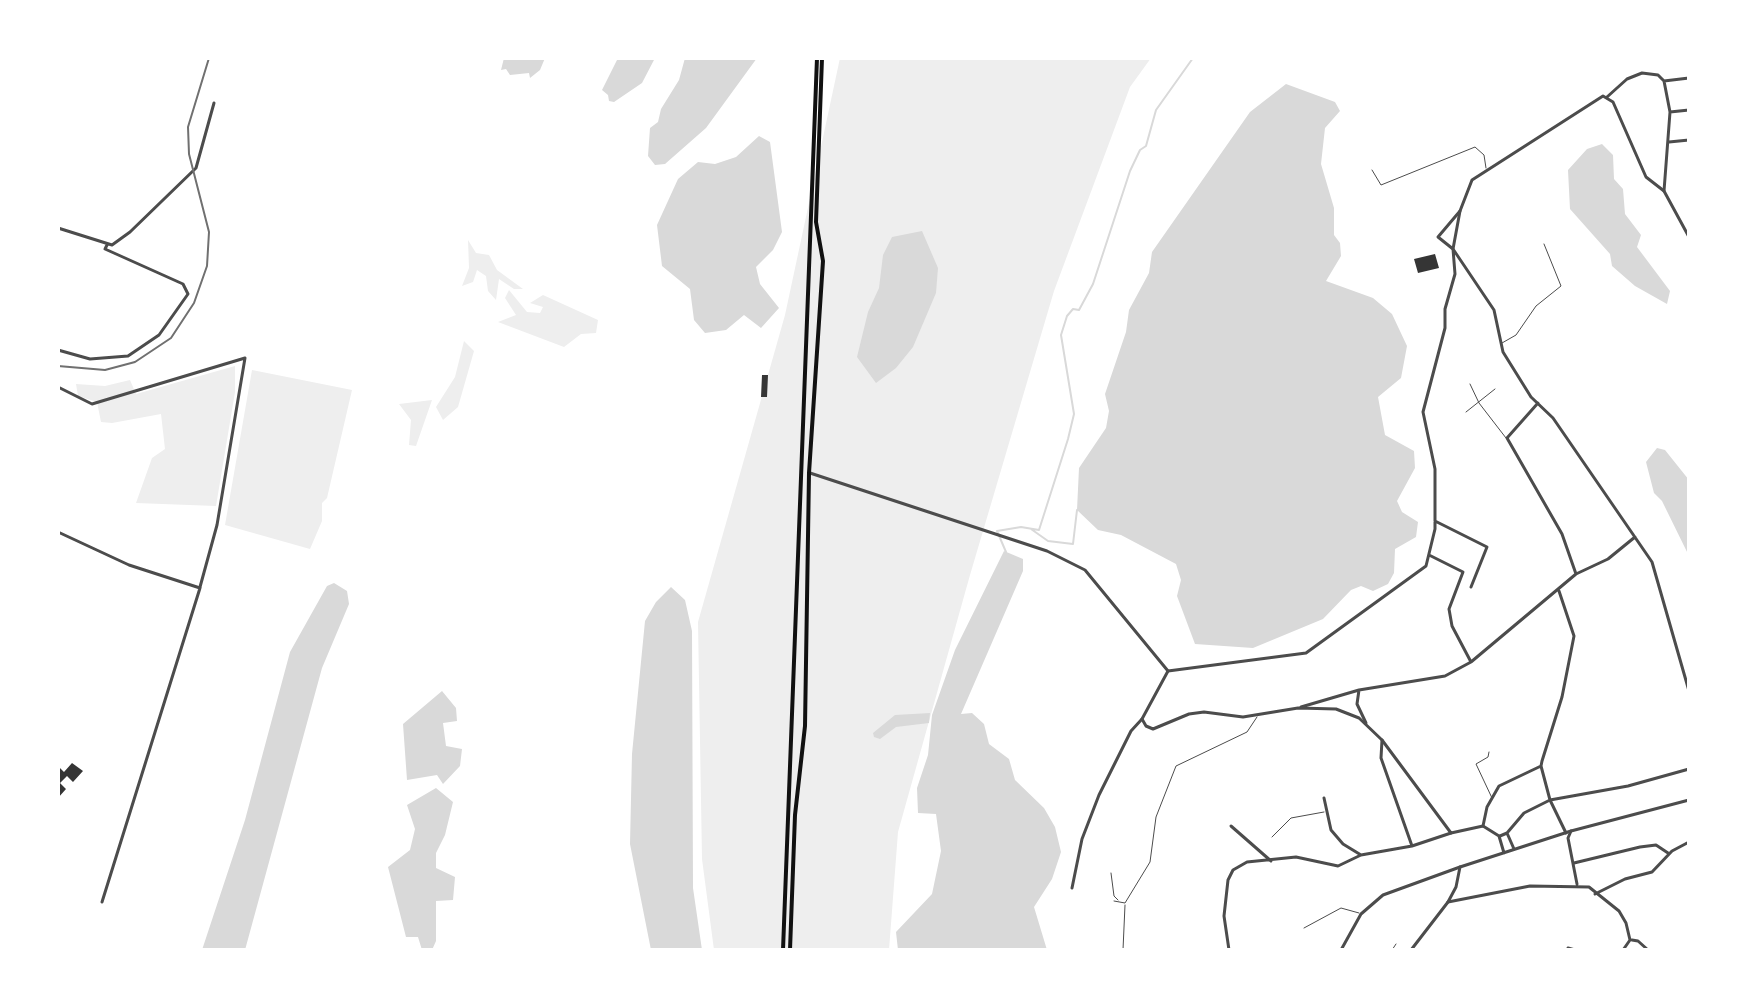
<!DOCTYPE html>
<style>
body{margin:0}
#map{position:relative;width:1747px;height:1008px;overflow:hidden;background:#fff;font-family:Commissioner,sans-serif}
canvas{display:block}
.frame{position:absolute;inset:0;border:60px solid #fff;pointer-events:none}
</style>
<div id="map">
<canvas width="1747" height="1008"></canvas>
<div class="frame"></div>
</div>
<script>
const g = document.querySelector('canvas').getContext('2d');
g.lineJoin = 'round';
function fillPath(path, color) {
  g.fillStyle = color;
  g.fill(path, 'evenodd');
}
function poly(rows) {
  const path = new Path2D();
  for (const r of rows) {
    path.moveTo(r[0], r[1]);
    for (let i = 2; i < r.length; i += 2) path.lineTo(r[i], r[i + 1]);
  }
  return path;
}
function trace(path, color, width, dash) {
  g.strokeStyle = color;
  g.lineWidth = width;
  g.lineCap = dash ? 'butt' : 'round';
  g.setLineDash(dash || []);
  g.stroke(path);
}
fillPath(poly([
 [840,58,1151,58,1130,87,1054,291,970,575,898,832,889,950,714,950,702,859,698,622,785,315],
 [468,240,476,253,489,255,497,270,523,289,514,289,499,279,496,300,488,291,486,276,477,270,473,282,462,286,469,268],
 [509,290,527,312,540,313,543,307,530,303,543,295,598,320,596,333,581,334,564,347,498,322,516,315,505,298],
 [464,341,474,351,458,407,443,420,436,407,455,377],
 [235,366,235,392,216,506,136,503,152,458,165,449,161,414,112,423,101,422,97,402,78,396,76,384,105,386,130,380,136,394],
 [252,370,352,390,327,498,322,503,322,521,310,549,225,525],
 [432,400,416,446,409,445,411,420,399,404]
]), '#eee');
fillPath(poly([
 [504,58,545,58,540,70,530,78,529,73,510,75,506,69,501,70],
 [618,58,655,58,642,83,614,102,609,101,608,95,602,90],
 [685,58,757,58,706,128,665,164,655,165,648,156,650,128,658,122,661,109,679,80],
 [1286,84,1335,102,1340,111,1325,128,1321,164,1334,208,1334,235,1340,243,1341,256,1326,281,1373,298,1392,314,1407,346,1401,378,1378,397,1385,435,1414,451,1415,468,1397,501,1402,512,1418,522,1416,537,1395,549,1394,573,1388,584,1373,591,1361,586,1351,590,1323,619,1253,648,1195,644,1177,596,1181,580,1176,564,1121,535,1098,530,1077,510,1079,468,1106,428,1109,411,1105,394,1126,332,1129,310,1149,273,1152,252,1250,112],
 [759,136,770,142,782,232,773,250,756,267,760,284,779,308,761,328,744,315,726,330,705,333,694,320,690,289,662,266,657,225,678,179,698,162,715,164,736,157],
 [1602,144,1613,155,1614,179,1623,189,1625,214,1641,235,1637,247,1670,291,1667,304,1635,286,1612,266,1610,254,1570,209,1568,170,1587,149],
 [922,231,938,268,936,293,913,347,896,368,876,383,857,357,868,312,879,288,883,255,892,237],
 [1657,448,1665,450,1689,480,1689,556,1662,501,1654,493,1646,462],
 [1004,551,1023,559,1023,571,961,714,972,713,984,724,989,744,1009,759,1015,780,1044,808,1055,827,1061,852,1052,879,1034,907,1047,950,898,950,896,932,932,894,941,851,936,814,918,813,917,788,928,755,932,715,955,650],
 [334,583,347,591,349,604,322,668,245,950,202,950,245,820,290,652,327,586],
 [671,587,685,600,692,631,693,888,702,950,651,950,630,844,632,754,645,621,656,602],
 [442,691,456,708,457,721,443,723,446,746,462,749,460,766,443,784,437,775,407,780,403,724],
 [930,713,929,723,896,727,880,739,874,737,873,733,895,715],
 [436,788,453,802,445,835,436,853,436,868,455,877,453,900,436,901,436,941,432,950,422,950,418,937,406,937,388,867,410,850,415,829,407,805]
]), '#d9d9d9');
trace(poly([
 [1365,58,1379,58],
 [1031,529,1048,541,1073,544,1077,510],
 [1006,552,997,531,1021,527,1039,530,1068,439,1074,414,1061,335,1067,316,1073,309,1079,310,1093,284,1130,171,1140,150,1146,146,1156,110,1193,58]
]), '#d9d9d9', 2);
fillPath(poly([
 [1435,254,1439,268,1418,273,1414,259],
 [762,375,768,375,767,397,761,397],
 [72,763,83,771,73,782,67,776,60,783,66,789,58,798,58,766,64,772]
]), '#353535');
trace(poly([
 [1372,170,1381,185,1475,147,1484,155,1486,168],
 [1502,343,1516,335,1536,306,1561,286,1544,244],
 [1470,384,1479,403,1506,438],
 [1466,412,1495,389],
 [1489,752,1488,757,1476,764,1492,798],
 [1272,837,1291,818,1324,812],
 [1111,873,1114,896,1118,900],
 [1114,901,1125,903,1150,862,1156,817,1176,766,1247,732,1257,717],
 [1304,928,1341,908,1359,913],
 [1123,950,1125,905],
 [1392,950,1396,944]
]), '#4c4c4c', 1);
trace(poly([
 [1664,81,1689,78],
 [1607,97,1627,79,1642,73,1658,75,1664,81,1670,112,1664,191],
 [1670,112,1689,110],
 [1669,142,1689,140],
 [1460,211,1438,237,1453,249,1494,310,1503,352,1531,397,1553,418,1652,562,1689,691],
 [58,228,112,245,130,232,196,168,214,103],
 [58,350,90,359,128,356,159,335,188,294,183,284,105,249,107,245],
 [58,387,92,404,245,358,217,525,200,587],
 [1538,403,1507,438,1562,534,1576,574],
 [1435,521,1487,547,1471,587],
 [1429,555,1463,572,1449,609,1452,626,1471,662],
 [1168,671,1306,653,1426,566,1435,529,1435,469,1423,412,1445,328,1445,309,1455,274,1453,249],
 [1359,690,1357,704,1366,723],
 [1301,707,1359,690,1445,676,1471,662,1576,574,1608,559,1635,537],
 [1382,740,1381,758,1412,846,1451,833],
 [1541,766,1550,800,1566,833],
 [1324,798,1331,830,1343,844,1361,855,1412,846],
 [1231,826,1271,861],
 [1483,826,1487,807,1499,786,1541,766,1542,761,1562,697,1574,636,1559,591],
 [1571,831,1568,838,1577,884],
 [1507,833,1524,813,1550,800,1628,786,1689,769],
 [1500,836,1507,833,1514,849],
 [1574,863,1640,847,1656,845,1668,853],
 [1072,888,1082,839,1099,795,1131,731,1142,719],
 [1595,894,1625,879,1652,872,1672,851,1689,842],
 [1448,902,1530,886,1589,887,1619,911,1626,923,1630,940,1623,950],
 [1632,940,1638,941,1648,950],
 [1568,948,1575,950],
 [1229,950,1224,916,1228,880,1233,870,1247,862,1296,857,1338,866,1361,855],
 [1341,950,1361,914,1383,895,1460,867]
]), '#4c4c4c', 3);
trace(poly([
 [1453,249,1460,211,1472,180,1603,96,1613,102,1646,177,1664,191,1689,237],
 [810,473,1047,551,1085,570,1168,671,1142,719,1146,726,1153,729,1189,714,1204,712,1243,717,1298,708,1336,709,1359,718,1382,740,1451,833,1483,826,1499,836,1504,853],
 [58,532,129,565,200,588,102,902],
 [1411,950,1448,902,1456,887,1460,867,1571,831,1689,800]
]), '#4c4c4c', 3);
trace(poly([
 [783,950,817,58],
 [790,950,795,815,805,726,809,473,823,261,816,222,822,58]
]), '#111', 4);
trace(poly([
 [58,366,105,370,135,362,171,338,194,303,207,266,209,232,189,154,188,127,209,58]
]), '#707070', 2);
</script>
